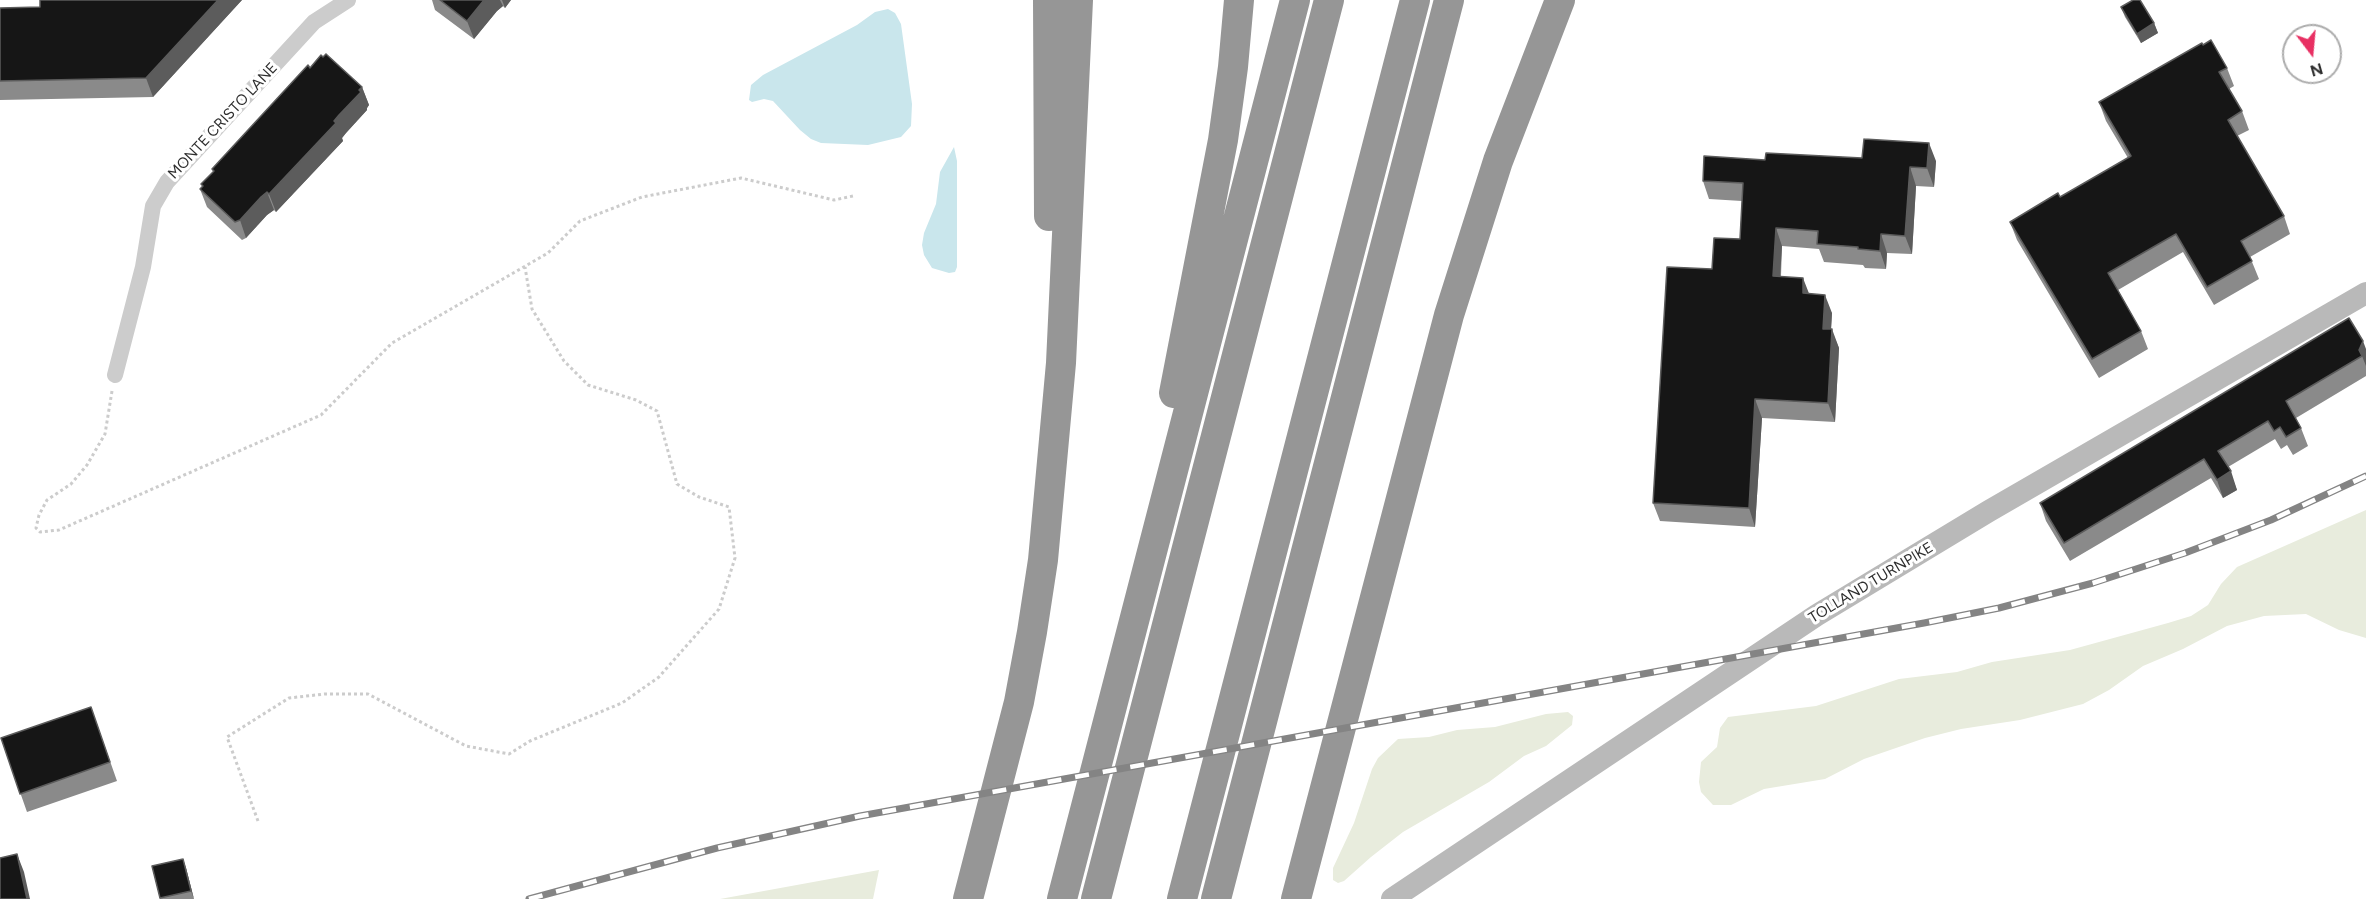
<!DOCTYPE html>
<style>
body{margin:0}
#map{position:relative;width:2366px;height:899px;overflow:hidden;background:#fff;font-family:Figtree,sans-serif}
canvas{display:block}
.north{position:absolute;left:2282px;top:24px;width:60px;height:60px;box-sizing:border-box;background:#fff;border:2px solid #acacac;border-radius:50%;rotate:164deg;font-size:16px;font-weight:700;line-height:24px;text-align:center;color:#2f2f2f}
.north::after{content:'';display:block;margin:auto;width:21px;height:27px;background:#e83063;clip-path:polygon(50% 0,100% 100%,50% 72%,0 100%)}
</style>
<div id="map">
<canvas width="2366" height="899"></canvas>
<div class="north">N</div>
</div>
<script>
const g = document.querySelector('canvas').getContext('2d');
g.lineJoin = 'round';
function fillPath(path, color) {
  g.fillStyle = color;
  g.fill(path, 'evenodd');
}
function poly(rows) {
  const path = new Path2D();
  for (const r of rows) {
    path.moveTo(r[0], r[1]);
    for (let i = 2; i < r.length; i += 2) path.lineTo(r[i], r[i + 1]);
  }
  return path;
}
function trace(path, color, width, dash) {
  g.strokeStyle = color;
  g.lineWidth = width;
  g.lineCap = dash ? 'butt' : 'round';
  g.setLineDash(dash || []);
  g.stroke(path);
}
function write(font, color, halo, rows, align = 'center') {
  g.font = font + ' Figtree,sans-serif';
  g.lineWidth = 6;
  g.setLineDash([]);
  g.textBaseline = 'middle';
  g.strokeStyle = halo;
  g.fillStyle = color;
  for (const [text, x, y, turn = 0] of rows) {
    g.save();
    g.translate(x, y);
    g.rotate((+turn || 0) * Math.PI / 180);
    g.textAlign = isNaN(turn) ? turn : align;
    if (halo) g.strokeText(text, 0, 0);
    g.fillText(text, 0, 0);
    g.restore();
  }
}
fillPath(poly([
 [2366,510,2366,638,2339,630,2306,614,2264,616,2227,626,2183,649,2143,666,2109,690,2083,704,2020,720,1961,729,1925,738,1864,759,1825,779,1764,789,1731,805,1713,805,1701,792,1699,782,1701,762,1717,747,1720,728,1728,717,1816,706,1899,679,1957,672,1992,662,2070,650,2168,623,2191,616,2208,605,2221,584,2237,567],
 [1568,712,1573,716,1572,725,1546,746,1524,756,1489,782,1403,832,1371,857,1344,881,1338,883,1333,880,1333,868,1354,823,1372,769,1378,758,1398,739,1429,737,1457,730,1495,727,1546,714],
 [879,870,873,899,720,899]
]), '#e8ecdd');
fillPath(poly([
 [888,9,895,13,901,24,912,104,911,126,901,137,868,145,821,143,811,139,800,130,773,101,764,99,752,102,749,100,751,85,763,75,857,25,875,12],
 [954,147,957,161,957,267,955,272,949,273,932,268,924,255,922,245,924,233,936,204,940,172]
]), '#c9e6ec');
trace(poly([
 [112,391,105,434,87,465,71,484,47,500,39,515,36,528,40,532,59,530,321,415,392,343,548,253,580,221,642,197,741,178,834,200,853,196],
 [258,821,227,737,289,698,325,694,368,694,466,746,509,754,530,741,622,703,659,677,719,609,735,558,729,507,699,497,677,484,657,411,636,400,588,385,564,361,532,309,525,267]
]), '#ccc', 3, [3, 3]);
trace(poly([
 [115,375,143,267,153,206,167,182,314,22,348,0]
]), '#ccc', 16);
trace(poly([
 [1392,899,1817,615,1989,511,2366,293]
]), '#b9b9b9', 22);
trace(poly([
 [1048,0,1049,216],
 [1174,393,1223,140,1233,67,1239,0],
 [968,899,1019,702,1032,632,1043,560,1061,363,1078,0],
 [1062,899,1295,0],
 [1096,899,1329,0],
 [1182,899,1415,0],
 [1216,899,1449,0],
 [1296,899,1449,315,1498,161,1560,0]
]), '#969696', 30);
const rail = poly([
 [529,899,717,848,860,816,1924,623,1999,608,2093,583,2185,553,2271,520,2366,476]
]);
trace(rail, '#848484', 7);
trace(rail, '#fff', 4.5, [14]);
fillPath(poly([
 [40,0,242,0,153,97,0,100,0,8,40,7],
 [432,0,511,0,505,8,503,6,497,11,474,39,435,10],
 [2121,7,2154,23,2158,33,2141,43,2125,17],
 [2203,45,2227,68,2234,86,2229,89,2242,111,2249,130,2237,136,2284,216,2290,234,2250,257,2259,279,2214,305,2183,252,2118,290,2141,331,2148,349,2099,378,2017,240,2010,222,2060,197,2128,158,2106,121,2099,102],
 [310,68,362,87,369,105,367,108,367,110,346,133,342,138,343,141,276,212,274,210,267,215,246,238,242,240,207,207,200,189,202,186,201,184,213,172,212,169],
 [1862,158,1936,161,1934,187,1916,186,1912,254,1887,253,1886,269,1865,268,1863,265,1824,262,1819,249,1782,246,1781,276,1809,294,1832,313,1831,329,1839,348,1835,422,1762,418,1755,527,1660,521,1653,503,1712,269,1740,239,1742,201,1709,199,1703,181,1765,160],
 [2366,349,2366,376,2296,418,2301,428,2308,446,2293,455,2287,445,2281,449,2275,439,2228,467,2237,490,2223,498,2211,478,2070,561,2046,521,2040,503],
 [91,707,117,781,27,812,1,738],
 [183,859,186,868,194,899,160,899,152,866]
]), '#8a8a8a');
fillPath(poly([
 [218,0,242,0,153,97,146,78],
 [484,0,500,0,503,6,497,11,474,39,467,21],
 [502,0,511,0,505,8],
 [2154,23,2158,33,2141,43,2137,34],
 [362,87,369,105,367,108,367,110,346,133,342,138,343,141,276,212,269,194,334,121],
 [1929,143,1936,161,1934,187,1927,168],
 [1910,167,1916,186,1912,254,1905,236],
 [267,192,274,210,267,215,246,238,240,220,261,197],
 [1776,228,1782,246,1779,294,1773,276],
 [1881,234,1887,253,1886,269,1880,251],
 [1803,278,1810,296,1803,293],
 [1825,295,1832,313,1830,347,1823,329],
 [1832,329,1839,348,1835,422,1828,403],
 [2363,341,2366,349,2366,366,2362,356,2359,350],
 [1755,399,1762,418,1755,527,1749,508],
 [2231,471,2237,490,2223,498,2217,480],
 [17,854,24,872,30,899,27,899],
 [183,859,186,868,194,899,191,891]
]), '#5c5c5c');
const building = poly([
 [40,0,218,0,146,78,0,81,0,8,40,7,40,0],
 [440,0,484,0,467,21,440,0],
 [2133,0,2140,0,2154,23,2137,34,2121,7,2133,0],
 [2211,40,2227,68,2219,72,2242,111,2228,120,2284,216,2241,241,2252,261,2207,287,2176,234,2108,273,2141,331,2092,359,2010,222,2058,193,2060,197,2131,156,2099,102,2202,43,2203,45,2211,40],
 [326,54,362,87,359,90,361,92,339,115,334,121,336,123,269,194,267,192,261,197,240,220,235,222,200,189,203,186,201,184,214,171,212,169,308,65,310,68,321,55,323,57,326,54],
 [1864,139,1929,143,1927,168,1910,167,1905,236,1881,234,1880,251,1858,249,1858,247,1817,244,1818,231,1776,228,1773,276,1803,278,1803,293,1825,295,1823,329,1832,329,1828,403,1755,399,1749,508,1653,503,1667,267,1712,269,1714,238,1740,239,1743,183,1703,181,1704,156,1765,160,1766,153,1862,158,1864,139],
 [2349,318,2363,341,2359,350,2362,356,2286,401,2301,428,2286,437,2280,427,2274,431,2268,421,2218,451,2231,471,2217,480,2204,459,2064,543,2040,503,2349,318],
 [91,707,110,762,20,794,1,738,91,707],
 [17,854,27,899,0,899,0,858,17,854],
 [183,859,191,891,160,898,152,866,183,859]
]);
fillPath(building, '#161616');
trace(building, '#5c5c5c', 1.5);
write('15px', '#2f2f2f', '#fff', [
 ["MONTE CRISTO LANE",223,121,-47],
 ["TOLLAND TURNPIKE",1871,583,-31]
]);
</script>
